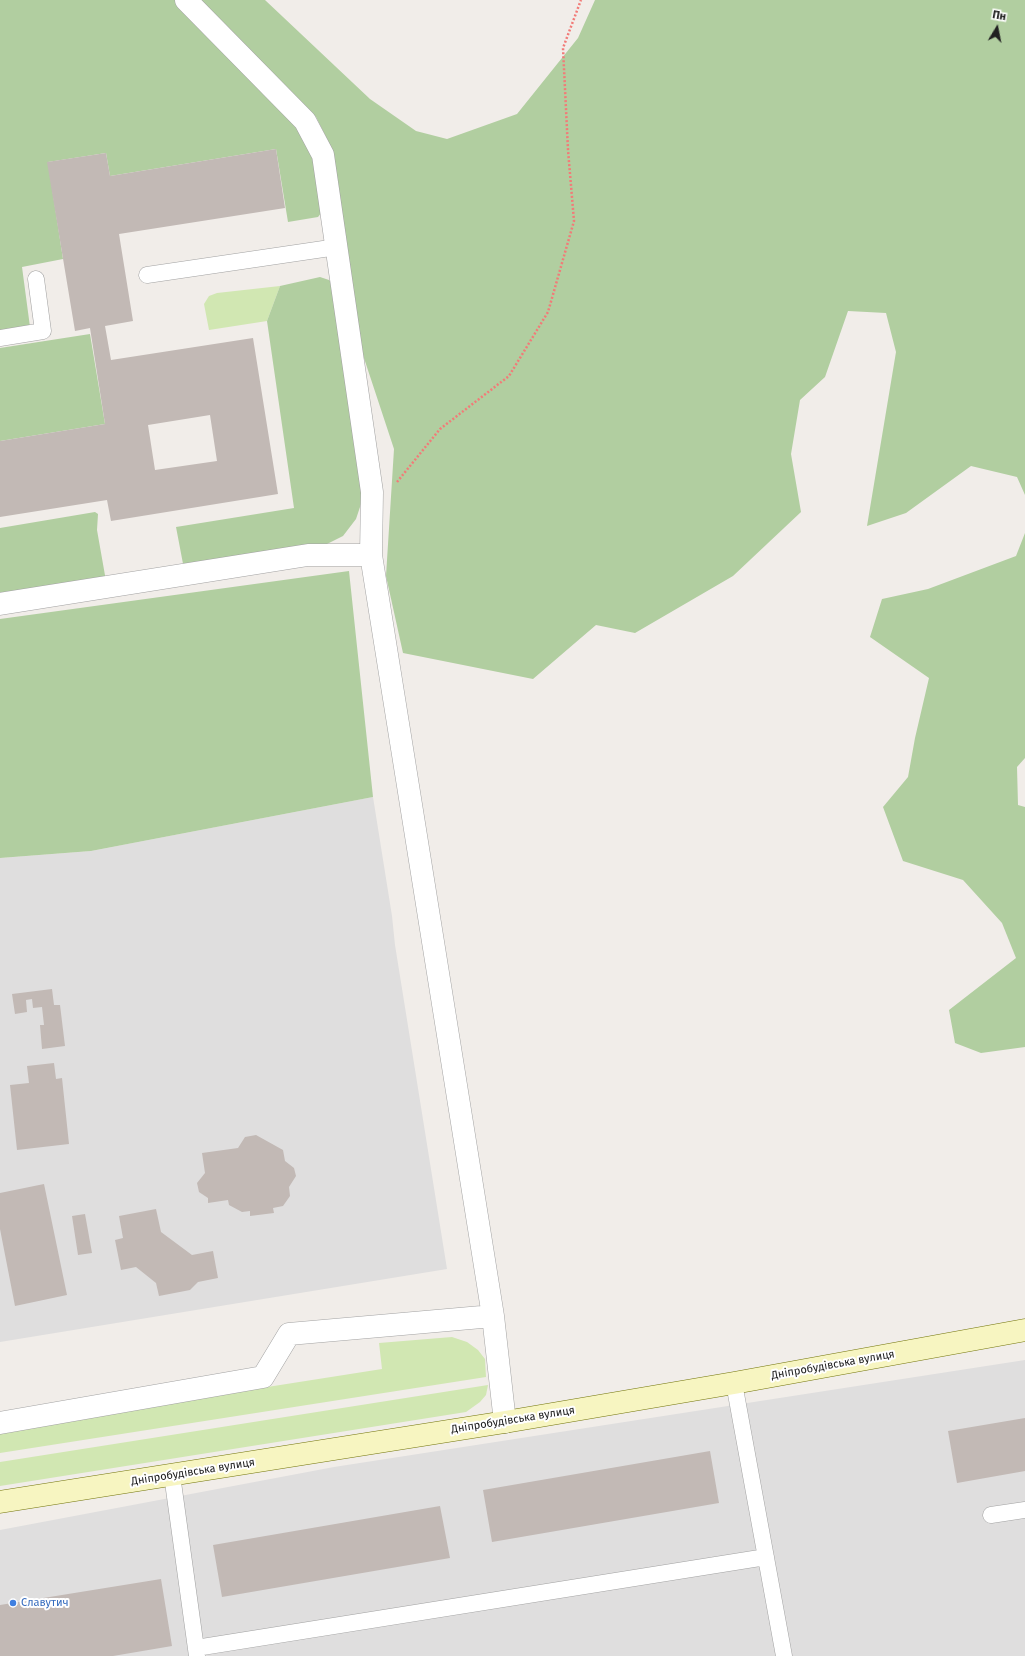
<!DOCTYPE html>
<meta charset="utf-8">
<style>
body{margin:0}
#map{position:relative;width:1025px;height:1656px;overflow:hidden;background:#f1ede9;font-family:"Fira Sans",sans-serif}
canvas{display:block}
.north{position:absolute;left:977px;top:8px;width:40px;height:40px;-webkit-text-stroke:3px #fff;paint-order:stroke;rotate:10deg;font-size:11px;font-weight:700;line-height:16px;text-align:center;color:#212121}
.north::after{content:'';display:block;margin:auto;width:14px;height:18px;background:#212121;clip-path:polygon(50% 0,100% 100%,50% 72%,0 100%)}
</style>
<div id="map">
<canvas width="1025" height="1656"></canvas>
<div class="north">Пн</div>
</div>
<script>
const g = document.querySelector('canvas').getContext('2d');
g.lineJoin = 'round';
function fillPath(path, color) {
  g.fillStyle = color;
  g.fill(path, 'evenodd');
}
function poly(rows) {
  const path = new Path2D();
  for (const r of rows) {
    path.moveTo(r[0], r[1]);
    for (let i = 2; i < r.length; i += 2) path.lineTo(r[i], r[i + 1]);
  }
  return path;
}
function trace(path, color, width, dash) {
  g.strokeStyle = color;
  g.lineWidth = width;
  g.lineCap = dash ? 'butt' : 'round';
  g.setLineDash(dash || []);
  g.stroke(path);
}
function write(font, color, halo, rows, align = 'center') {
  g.font = font + ' "Fira Sans",sans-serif';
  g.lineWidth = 4;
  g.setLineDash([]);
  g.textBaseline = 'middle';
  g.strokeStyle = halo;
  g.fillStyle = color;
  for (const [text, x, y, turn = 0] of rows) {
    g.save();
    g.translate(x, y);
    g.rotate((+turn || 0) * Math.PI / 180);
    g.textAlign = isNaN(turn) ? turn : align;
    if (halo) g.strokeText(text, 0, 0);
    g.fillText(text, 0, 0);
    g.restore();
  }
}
fillPath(poly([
 [373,797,392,916,395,945,447,1269,0,1342,0,858,91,851],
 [1025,1360,1025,1656,0,1656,0,1530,334,1467]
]), '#dfdede');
fillPath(poly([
 [280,286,267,321,209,330,204,304,209,296,217,293],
 [452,1337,467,1342,478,1350,485,1359,486,1377,0,1453,0,1429,382,1369,379,1343],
 [488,1385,486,1395,480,1402,466,1412,0,1486,0,1462]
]), '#d1e7b2');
fillPath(poly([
 [0,0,178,0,287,111,316,159,322,212,318,217,288,222,276,149,110,176,106,153,48,162,63,259,22,267,30,327,0,332],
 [199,0,265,0,370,99,416,131,447,139,517,114,578,38,595,0,1025,0,1025,495,1017,477,971,466,906,513,867,526,896,352,886,313,848,311,825,377,800,400,791,454,801,512,733,576,635,633,596,625,533,679,403,653,386,576,394,449,360,346,333,151,316,117],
 [320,277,329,280,335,286,365,492,356,519,343,536,327,544,306,549,184,569,176,527,294,508,267,321,280,286],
 [90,334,105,424,0,441,0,348],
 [95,512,98,514,97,530,106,581,0,598,0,528],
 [1025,533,1025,758,1017,767,1018,805,1025,807,1025,1047,981,1053,955,1043,949,1010,1016,958,1002,923,963,880,903,861,883,807,908,777,915,738,929,678,870,637,882,599,928,589,1016,556],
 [349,571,373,797,91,851,0,858,0,619]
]), '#b1cea0');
fillPath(poly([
 [276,149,285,208,119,234,133,321,105,326,111,360,253,338,278,494,111,521,107,500,0,517,0,441,105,424,90,328,75,331,47,162,106,153,110,176],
 [210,415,217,461,155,470,148,425],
 [52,989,54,1005,60,1005,65,1046,42,1049,40,1025,44,1025,42,1007,33,1008,32,999,26,1000,27,1012,15,1014,12,994],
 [54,1063,56,1079,62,1078,69,1144,17,1150,10,1085,29,1083,27,1066],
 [256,1135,283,1150,285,1161,294,1168,296,1176,289,1187,290,1196,283,1206,273,1208,274,1213,250,1216,250,1211,242,1212,229,1205,228,1200,208,1203,208,1198,199,1192,197,1183,205,1173,202,1153,238,1148,245,1137],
 [44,1184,67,1295,15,1306,0,1229,0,1193],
 [156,1209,161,1232,192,1255,213,1251,218,1278,198,1282,190,1290,159,1296,156,1283,136,1267,121,1270,115,1240,123,1238,119,1216],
 [85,1214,92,1253,78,1255,72,1216],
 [1025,1418,1025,1471,957,1483,948,1431],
 [710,1451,719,1503,492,1542,483,1490],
 [440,1506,450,1558,222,1597,213,1545],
 [161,1579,172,1646,113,1656,0,1656,0,1605]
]), '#c2b9b5');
const lane = poly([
 [147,275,337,247],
 [0,338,43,331,36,279],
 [734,1383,784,1656],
 [172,1475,197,1656],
 [991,1515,1025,1510],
 [196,1648,766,1557]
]);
const street = poly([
 [186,0,305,121,323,155,372,492,371,555,493,1316,505,1422],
 [0,604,308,555,371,555],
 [0,1423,263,1377,289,1334,493,1316]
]);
const secondary = poly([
 [0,1502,505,1422,734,1383,1025,1330]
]);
trace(lane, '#a2a2a2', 17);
trace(street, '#a2a2a2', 23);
trace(secondary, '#73750c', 23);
trace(poly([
 [397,482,440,429,509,376,548,312,574,221,568,150,563,48,581,0]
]), '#f27b78', 2.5, [2, 2]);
trace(lane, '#fff', 16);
trace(street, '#fff', 22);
trace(secondary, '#f7f5c1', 22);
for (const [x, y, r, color] of [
 [13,1603,4,"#3f7fe0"]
]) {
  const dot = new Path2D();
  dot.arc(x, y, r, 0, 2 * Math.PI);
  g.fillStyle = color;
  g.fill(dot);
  trace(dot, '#fff', 1.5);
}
write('11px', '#212121', '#fff', [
 ["Дніпробудівська вулиця",833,1365,-10],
 ["Дніпробудівська вулиця",513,1420,-9],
 ["Дніпробудівська вулиця",193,1472,-9]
]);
write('11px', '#366cbe', '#fff', [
 ["Славутич",21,1603]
], 'left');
</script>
